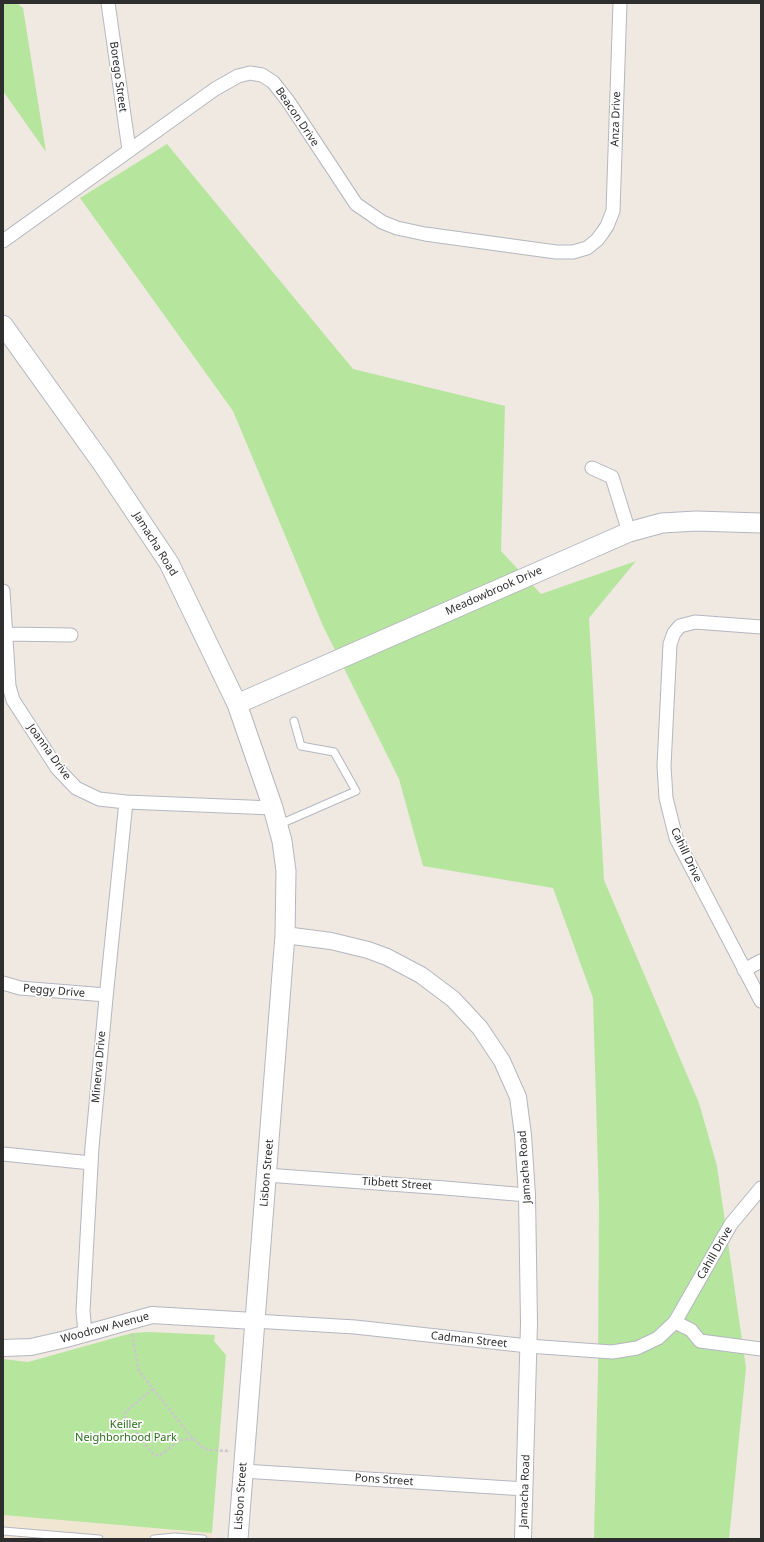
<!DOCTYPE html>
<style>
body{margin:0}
#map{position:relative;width:764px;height:1542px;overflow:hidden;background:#efe9e1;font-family:"Noto Sans",sans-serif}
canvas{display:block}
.frame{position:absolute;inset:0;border:4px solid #2e2e2e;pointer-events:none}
</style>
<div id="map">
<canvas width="764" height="1542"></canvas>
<div class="frame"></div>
</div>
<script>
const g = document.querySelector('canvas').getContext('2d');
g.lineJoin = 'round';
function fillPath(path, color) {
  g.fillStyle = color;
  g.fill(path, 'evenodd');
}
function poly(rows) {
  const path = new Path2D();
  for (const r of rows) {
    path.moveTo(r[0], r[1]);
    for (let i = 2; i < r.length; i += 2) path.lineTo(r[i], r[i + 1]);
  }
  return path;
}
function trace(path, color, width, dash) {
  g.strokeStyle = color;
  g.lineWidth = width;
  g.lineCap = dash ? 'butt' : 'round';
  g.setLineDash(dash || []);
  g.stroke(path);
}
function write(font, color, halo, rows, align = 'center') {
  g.font = font + ' "Noto Sans",sans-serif';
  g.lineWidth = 3.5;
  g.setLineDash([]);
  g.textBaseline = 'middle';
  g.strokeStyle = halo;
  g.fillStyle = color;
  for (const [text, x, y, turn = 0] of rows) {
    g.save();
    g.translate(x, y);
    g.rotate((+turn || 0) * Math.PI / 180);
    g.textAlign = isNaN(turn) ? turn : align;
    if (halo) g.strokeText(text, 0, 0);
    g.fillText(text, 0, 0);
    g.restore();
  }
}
fillPath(poly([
 [3,1515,212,1533,212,1539,3,1539]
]), '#f0e6d1');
fillPath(poly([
 [3,3,17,3,23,8,46,152,3,91],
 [167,144,353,369,505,406,501,551,541,594,636,561,589,618,604,880,699,1103,717,1166,746,1368,729,1539,594,1539,598,1373,599,1204,593,998,553,888,423,866,399,779,323,626,233,411,80,198],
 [149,1332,215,1335,214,1341,226,1355,212,1533,3,1515,3,1359,28,1362,132,1333]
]), '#b6e59e');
const service = poly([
 [278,825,356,791,334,752,301,746,294,721],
 [3,1531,99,1539],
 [154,1539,175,1537],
 [174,1539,175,1537,203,1539]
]);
const minor = poly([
 [108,3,129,150],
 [3,241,215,89,238,76,250,73,262,75,273,82,288,101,356,204,382,222,397,228,425,234,556,252,573,252,587,248,597,240,603,232,607,226,613,211,620,3],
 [592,468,612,477,629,532],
 [3,591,9,686,13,700,57,768,76,788,99,799,126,802,273,808],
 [761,627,695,622,680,626,674,633,670,644,664,766,666,798,676,838,761,1001],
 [6,634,71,635],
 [744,970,761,961],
 [3,983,20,988,106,995],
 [3,1154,91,1163],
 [266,1175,445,1188,527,1195],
 [254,1321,355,1327,528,1346,612,1352,637,1348,658,1338,675,1322,731,1224,761,1188],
 [675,1322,691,1330,700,1341,761,1349],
 [85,1333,83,1311,92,1147,106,998,126,802],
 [243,1471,525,1489]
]);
const tertiary = poly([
 [285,935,331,941,368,950,387,957,421,975,453,999,480,1028,502,1061,518,1097,523,1135,527,1195,529,1323,523,1539],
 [3,1348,31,1347,66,1339,152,1315,254,1321]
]);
const secondary = poly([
 [3,325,102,463,169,563,237,704,273,808,282,841,286,871,285,935,238,1539],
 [237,704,629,532,662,523,696,521,761,523]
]);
trace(service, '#b4b7c1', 9);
trace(minor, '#b4b7c1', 15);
trace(tertiary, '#b4b7c1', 18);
trace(secondary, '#b4b7c1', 21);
trace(poly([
 [132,1334,139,1371,153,1389,190,1435,201,1446,208,1450,230,1451],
 [153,1389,126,1411,125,1417,153,1454,159,1456,180,1440,193,1439]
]), '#c9c9c9', 2.5, [3, 2]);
trace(service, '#fff', 7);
trace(minor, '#fff', 13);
trace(tertiary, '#fff', 16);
trace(secondary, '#fff', 19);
write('11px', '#2e2e2e', '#fff', [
 ["Borego Street",118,77,82],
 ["Beacon Drive",297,117,56],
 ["Anza Drive",616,119,-88],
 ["Jamacha Road",155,544,58],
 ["Meadowbrook Drive",494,591,-24],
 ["Joanna Drive",49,752,54],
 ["Cahill Drive",686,855,65],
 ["Peggy Drive",54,991,5],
 ["Minerva Drive",99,1067,-85],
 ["Jamacha Road",525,1167,-94],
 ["Lisbon Street",267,1173,-85],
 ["Tibbett Street",397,1184,4],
 ["Cahill Drive",715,1253,-60],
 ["Woodrow Avenue",105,1328,-15],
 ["Cadman Street",469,1340,6],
 ["Pons Street",384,1480,4],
 ["Jamacha Road",525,1491,-88],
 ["Lisbon Street",241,1496,-86]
]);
write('11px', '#2c6e1b', '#fff', [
 ["Keiller",126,1425],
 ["Neighborhood Park",126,1438]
]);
</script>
